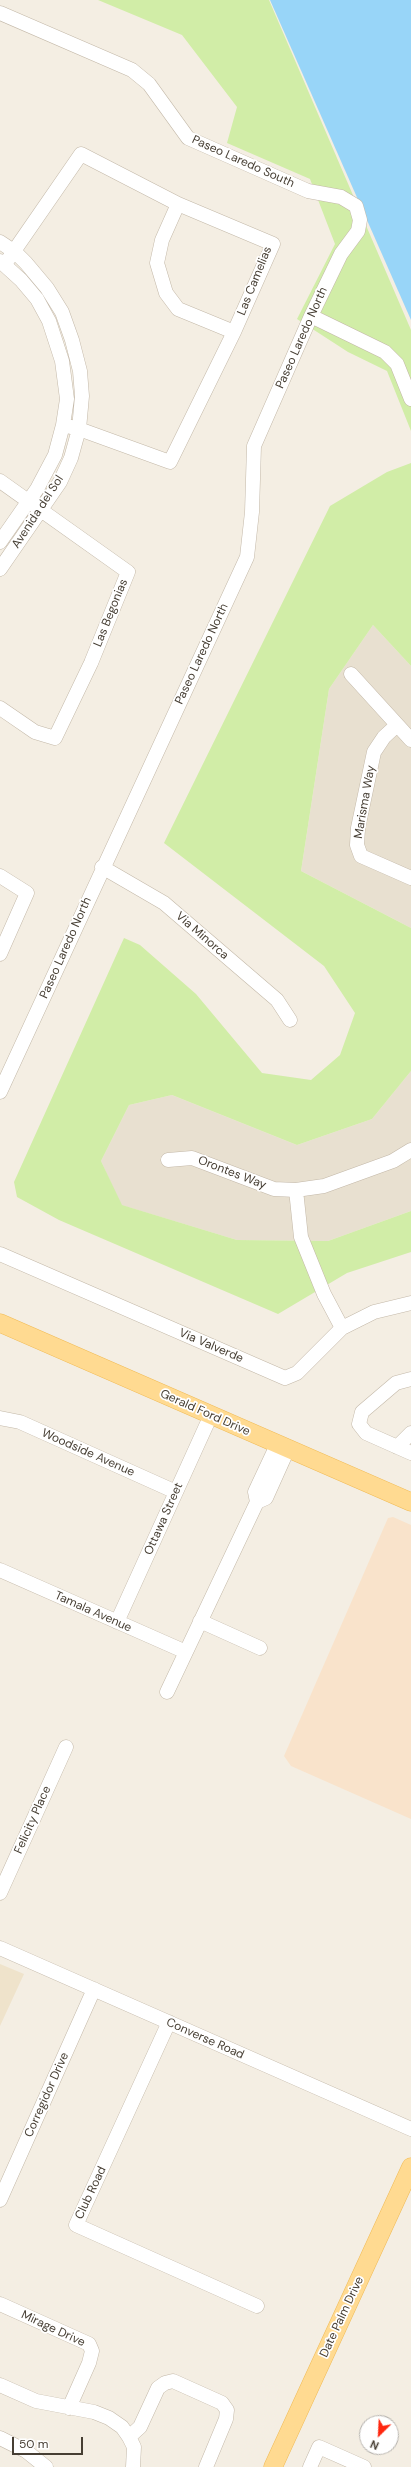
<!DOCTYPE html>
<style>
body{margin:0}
#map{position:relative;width:411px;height:2467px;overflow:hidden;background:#f4eee3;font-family:"DM Sans",sans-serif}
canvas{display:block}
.north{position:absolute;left:359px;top:2415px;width:40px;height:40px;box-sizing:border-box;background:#fff;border:1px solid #b5b2ad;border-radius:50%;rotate:204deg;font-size:11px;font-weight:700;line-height:16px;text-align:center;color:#463e33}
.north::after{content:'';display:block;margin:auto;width:14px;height:18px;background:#ff270f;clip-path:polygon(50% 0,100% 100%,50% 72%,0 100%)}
.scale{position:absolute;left:12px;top:2437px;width:71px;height:18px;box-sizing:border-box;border:2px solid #463e33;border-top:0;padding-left:5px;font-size:12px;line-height:14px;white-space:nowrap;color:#463e33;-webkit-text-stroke:3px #fff;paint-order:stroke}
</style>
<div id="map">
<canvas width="411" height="2467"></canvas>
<div class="north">N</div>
<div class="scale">50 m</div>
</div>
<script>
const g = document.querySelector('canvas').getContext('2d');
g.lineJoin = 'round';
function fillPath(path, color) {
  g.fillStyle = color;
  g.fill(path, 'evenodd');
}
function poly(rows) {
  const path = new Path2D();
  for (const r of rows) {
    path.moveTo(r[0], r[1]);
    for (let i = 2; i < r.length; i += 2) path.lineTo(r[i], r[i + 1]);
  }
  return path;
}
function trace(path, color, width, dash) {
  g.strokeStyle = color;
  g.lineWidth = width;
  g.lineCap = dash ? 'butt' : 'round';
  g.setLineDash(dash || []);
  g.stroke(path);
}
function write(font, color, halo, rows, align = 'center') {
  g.font = font + ' "DM Sans",sans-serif';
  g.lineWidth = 3.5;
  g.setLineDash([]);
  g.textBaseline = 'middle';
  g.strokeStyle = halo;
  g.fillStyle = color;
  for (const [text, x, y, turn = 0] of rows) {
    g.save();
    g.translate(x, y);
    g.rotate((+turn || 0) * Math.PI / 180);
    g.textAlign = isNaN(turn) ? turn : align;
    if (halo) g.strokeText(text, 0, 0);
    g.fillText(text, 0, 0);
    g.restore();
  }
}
fillPath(poly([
 [373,625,411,666,411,928,301,871,329,689],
 [411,1071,411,1211,328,1241,237,1240,121,1205,101,1161,129,1105,172,1095,297,1145,372,1119]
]), '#e8e0d0');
fillPath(poly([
 [393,1517,411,1525,411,1819,291,1766,284,1756,388,1518]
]), '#f9e3cb');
fillPath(poly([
 [0,1964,24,1974,0,2026]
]), '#efe3cb');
fillPath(poly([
 [98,0,269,0,411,330,411,431,387,371,348,352,297,319,335,244,310,179,227,143,237,107,182,35],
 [411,463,411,666,373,625,329,689,301,871,411,928,411,1071,372,1119,297,1145,172,1095,129,1105,101,1161,122,1205,237,1240,328,1241,411,1211,411,1252,347,1273,278,1314,59,1220,17,1197,14,1182,124,938,140,945,196,994,262,1073,311,1080,340,1055,355,1013,324,966,164,843,330,506,387,472]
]), '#d1eda7');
fillPath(poly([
 [270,0,411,0,411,320]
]), '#98d5f8');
const minor = poly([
 [0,13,132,70,149,84,188,138,308,191,341,197,356,206,360,220,358,231,341,254,311,316,254,446,252,512,247,557,0,1092],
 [178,204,162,240,157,263,166,293,178,309,234,332],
 [0,242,15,252,26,263,47,288,62,312,72,340,80,371,82,396,79,429,71,458,60,482,0,569],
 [0,261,21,280,37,299,49,321,62,361,67,399,63,425,55,455,37,489,0,542],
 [5,264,81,154,178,204,273,244,234,332,170,462,79,429,63,425],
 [311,316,385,352,397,364,411,399],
 [0,481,128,572,91,663,55,738,35,732,0,708],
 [351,674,411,740],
 [397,725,384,737,374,752,358,828,357,845,361,856,411,878],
 [102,867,164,903,277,1000,290,1020],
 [0,876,27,893,0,954],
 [168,1160,192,1158,274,1189,296,1190],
 [0,1254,285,1378,297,1373,342,1328,374,1312,411,1303],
 [342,1328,324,1294,301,1237,296,1190,324,1186,393,1161,411,1150],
 [411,1379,396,1383,362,1412,359,1424,366,1433,411,1453],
 [0,1418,20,1422,176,1492],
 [397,1447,411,1433],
 [257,1502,255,1492,277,1445],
 [0,1570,186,1652],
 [200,1621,260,1648],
 [117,1622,211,1415],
 [167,1692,257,1502,266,1498,288,1449],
 [0,1893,66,1747],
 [0,1948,411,2129],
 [169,2022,76,2225,257,2306],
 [0,2200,94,1989],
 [0,2304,89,2344,92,2351,89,2363,69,2408],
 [0,2385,36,2401,94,2412,109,2418,122,2427,129,2437,134,2447,133,2467],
 [129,2437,140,2427,158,2388,165,2383,173,2381,222,2403,227,2410,226,2419,206,2467],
 [0,2438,26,2451,46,2467],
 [310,2467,319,2447,364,2467]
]);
const major = poly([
 [0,1323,411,1502],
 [273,2467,411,2167]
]);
trace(minor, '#c3b8a8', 15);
trace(major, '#f0ba54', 19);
trace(minor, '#fff', 14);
trace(major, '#ffda91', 18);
write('12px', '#463e33', '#fff', [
 ["Paseo Laredo South",243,162,24],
 ["Las Camelias",255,281,-68],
 ["Paseo Laredo North",302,338,-66],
 ["Avenida del Sol",38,512,-57],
 ["Las Begonias",111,613,-68],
 ["Paseo Laredo North",202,654,-65],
 ["Marisma Way",365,802,-80],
 ["Via Minorca",202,936,41],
 ["Paseo Laredo North",66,948,-66],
 ["Orontes Way",232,1173,21],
 ["Via Valverde",211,1346,23],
 ["Gerald Ford Drive",205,1413,24],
 ["Woodside Avenue",88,1453,24],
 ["Ottawa Street",164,1519,-66],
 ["Tamala Avenue",93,1612,24],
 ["Felicity Place",33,1820,-66],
 ["Converse Road",205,2039,24],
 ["Corregidor Drive",47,2095,-66],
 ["Club Road",91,2193,-65],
 ["Date Palm Drive",342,2317,-65],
 ["Mirage Drive",53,2329,25]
]);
</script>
